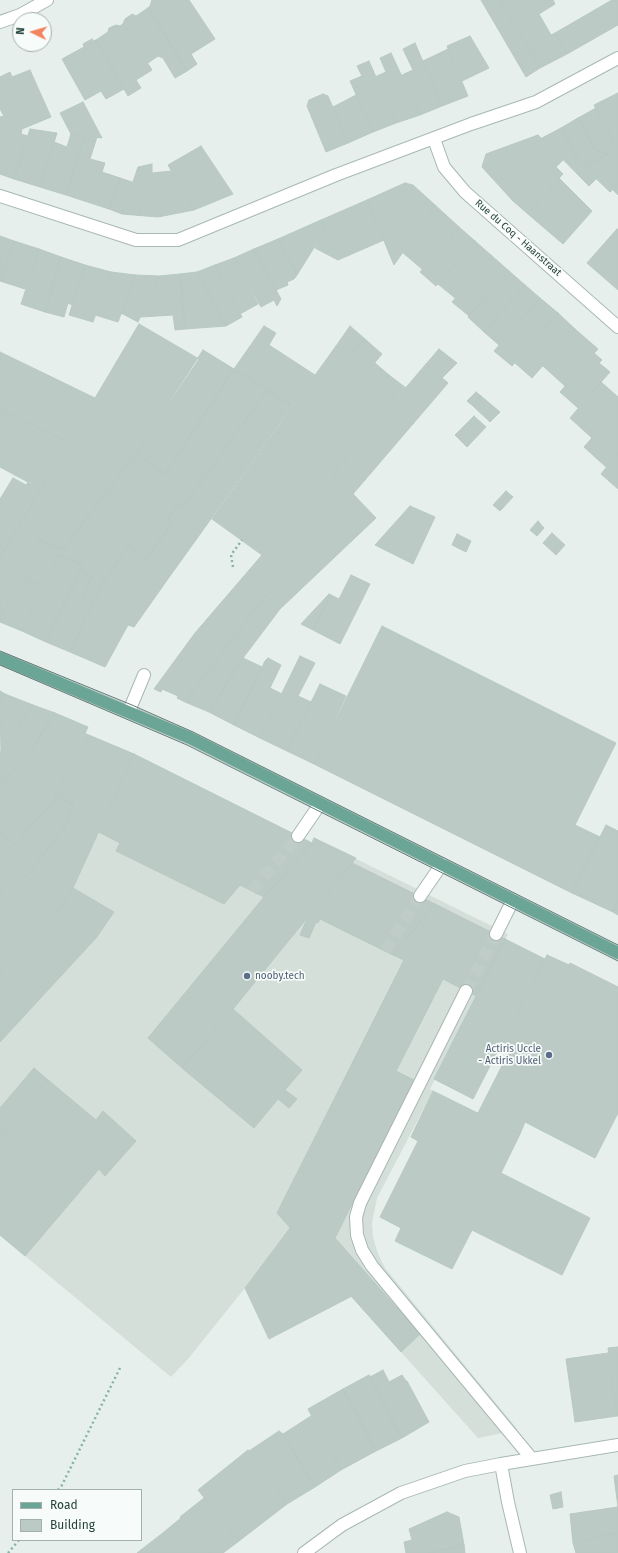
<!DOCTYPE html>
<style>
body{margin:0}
#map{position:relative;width:618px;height:1553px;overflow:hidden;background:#e6efeb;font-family:"Fira Sans",sans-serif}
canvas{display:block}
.legend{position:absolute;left:12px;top:1489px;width:130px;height:52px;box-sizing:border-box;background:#f7fbf9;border:1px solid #a3b1ad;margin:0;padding:5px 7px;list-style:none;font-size:12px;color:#24423a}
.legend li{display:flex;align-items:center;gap:8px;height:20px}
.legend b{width:20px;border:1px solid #a3b1ad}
.north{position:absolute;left:12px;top:12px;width:40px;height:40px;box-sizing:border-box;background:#f7fbf9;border:1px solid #a3b1ad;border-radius:50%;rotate:275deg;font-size:11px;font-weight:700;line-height:16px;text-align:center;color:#24423a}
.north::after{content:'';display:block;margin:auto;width:14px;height:18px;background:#f4845f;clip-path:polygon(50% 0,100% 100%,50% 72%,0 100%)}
</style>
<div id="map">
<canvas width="618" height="1553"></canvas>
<ul class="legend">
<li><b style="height:5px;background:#6aa596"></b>Road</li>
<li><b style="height:11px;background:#bbcac4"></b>Building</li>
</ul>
<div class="north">N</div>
</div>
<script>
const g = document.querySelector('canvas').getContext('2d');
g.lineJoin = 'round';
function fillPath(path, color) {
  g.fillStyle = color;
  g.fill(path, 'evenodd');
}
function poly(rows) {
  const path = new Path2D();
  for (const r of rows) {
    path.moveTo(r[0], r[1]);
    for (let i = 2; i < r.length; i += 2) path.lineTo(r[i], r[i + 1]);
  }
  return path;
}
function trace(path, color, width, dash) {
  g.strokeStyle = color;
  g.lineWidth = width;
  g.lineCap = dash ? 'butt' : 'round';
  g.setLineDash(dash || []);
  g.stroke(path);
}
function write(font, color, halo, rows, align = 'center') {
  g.font = font + ' "Fira Sans",sans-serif';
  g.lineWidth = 3.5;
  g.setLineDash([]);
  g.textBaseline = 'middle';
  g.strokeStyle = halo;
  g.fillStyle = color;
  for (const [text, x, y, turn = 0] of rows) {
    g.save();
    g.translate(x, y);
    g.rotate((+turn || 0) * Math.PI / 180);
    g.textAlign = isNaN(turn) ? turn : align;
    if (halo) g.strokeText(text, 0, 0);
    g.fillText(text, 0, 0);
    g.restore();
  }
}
fillPath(poly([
 [134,754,312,843,314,838,508,934,430,1089,433,1091,377,1198,372,1223,373,1237,378,1254,385,1268,518,1430,478,1438,290,1228,245,1288,188,1359,171,1377,0,1235,0,972,73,888]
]), '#d4dfda');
const building = poly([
 [152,0,189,0,215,39,191,54,197,64,187,71,148,8,150,6,152,0],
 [481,0,500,0,540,68,526,77,481,0],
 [500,0,553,0,555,4,539,14,551,35,555,33,567,54,540,68,500,0],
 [612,0,618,0,618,25,567,54,555,33,612,0],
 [148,8,187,71,175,78,163,58,158,56,148,63,123,24,125,19,132,14,136,16,148,8],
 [123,24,152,70,136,80,141,88,128,96,96,40,108,32,109,28,116,25,120,26,123,24],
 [470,36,489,68,462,81,447,46,470,36],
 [92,39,93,41,96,40,124,89,106,99,101,91,85,100,62,59,84,47,83,44,92,39],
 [415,43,442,106,420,115,402,75,413,70,403,49,415,43],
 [448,49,468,96,442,106,423,61,448,49],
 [391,53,420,115,396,123,375,77,386,72,380,58,391,53],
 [369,61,396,123,373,132,350,81,362,76,357,66,369,61],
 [30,70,51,117,22,129,21,134,28,136,14,179,0,174,0,117,4,116,0,109,0,77,10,72,12,77,30,70],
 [618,93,618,142,615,144,594,105,618,93],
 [323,94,328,96,348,143,326,152,307,106,309,100,323,94],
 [356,95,373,132,348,143,333,107,356,95],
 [83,102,102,138,71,134,60,113,83,102],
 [596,108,615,144,618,142,618,163,609,154,595,150,578,118,596,108],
 [578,118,595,150,609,154,584,167,578,160,561,128,578,118],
 [561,128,578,160,596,179,589,186,542,138,561,128],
 [30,129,57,133,40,187,14,179,30,129],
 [71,134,85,135,66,195,40,187,54,142,67,147,71,134],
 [85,135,97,137,90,159,105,163,102,172,120,178,109,209,66,195,85,135],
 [538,135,563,160,556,167,563,174,559,178,560,179,528,214,513,201,482,167,486,154,538,135],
 [201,146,233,194,194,210,168,165,201,146],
 [609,154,618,163,618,185,610,192,584,167,609,154],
 [152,164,152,173,172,171,194,210,158,217,122,214,138,167,152,164],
 [120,178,132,182,122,214,109,209,120,178],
 [560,179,592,211,563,244,528,214,560,179],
 [405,183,413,185,435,205,394,265,367,200,405,183],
 [618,185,618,195,613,190,618,185],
 [367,200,384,240,338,260,315,248,325,230,321,220,367,200],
 [435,205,459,227,422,269,402,252,435,205],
 [321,220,325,230,297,275,278,239,321,220],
 [459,227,475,241,436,286,420,272,459,227],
 [617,229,618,230,618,290,587,263,617,229],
 [0,236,14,241,0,281,0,236],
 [278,239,297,275,294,279,287,282,288,285,276,290,254,249,278,239],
 [14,241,39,249,25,289,0,281,14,241],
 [475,241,492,256,455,298,438,284,475,241],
 [39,249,61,257,45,312,21,304,39,249],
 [254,249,281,299,277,306,274,300,261,307,234,258,254,249],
 [492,256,509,271,469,316,452,302,492,256],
 [61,257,85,265,72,305,68,303,64,317,45,312,61,257],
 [234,258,258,304,240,314,215,265,234,258],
 [85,265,111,272,93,322,69,315,85,265],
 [215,265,242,317,226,326,197,272,215,265],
 [509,271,525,285,484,332,468,317,509,271],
 [111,272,135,275,118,322,95,315,111,272],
 [197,272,226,326,185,329,180,274,197,272],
 [180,274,185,329,175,330,173,315,141,317,159,276,180,274],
 [135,275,159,276,138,322,121,313,135,275],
 [525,285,540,298,499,345,484,332,525,285],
 [540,298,558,313,512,366,494,351,540,298],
 [558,313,575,329,532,378,515,363,558,313],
 [139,324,199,359,136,453,63,550,40,540,0,619,0,558,139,324],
 [264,326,276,333,269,345,315,375,292,406,234,369,264,326],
 [350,326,365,339,349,357,336,346,350,326],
 [575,329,598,349,565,386,543,366,575,329],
 [365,339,382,354,366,373,349,357,365,339],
 [336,346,396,400,333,473,376,518,280,609,265,596,185,702,177,698,178,696,162,689,161,692,154,689,195,633,262,555,212,519,336,346],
 [439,349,457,363,442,378,426,364,439,349],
 [203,350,234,369,165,474,136,453,203,350],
 [0,352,95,398,68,442,0,409,0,352],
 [594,353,602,360,599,363,610,372,578,408,560,392,594,353],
 [375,363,389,375,379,385,366,373,375,363],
 [426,364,448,383,353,494,333,473,426,364],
 [234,369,267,390,183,507,179,504,168,520,172,522,147,559,129,545,101,585,93,602,83,598,92,576,80,571,84,566,59,555,43,586,21,576,40,540,63,550,136,453,165,474,234,369],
 [389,375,406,388,396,400,379,385,389,375],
 [601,382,618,397,618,408,592,438,570,418,601,382],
 [267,390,292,406,170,576,147,559,172,522,168,520,179,504,183,507,267,390],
 [476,392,481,396,473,406,467,401,476,392],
 [481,396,500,412,490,422,473,406,481,396],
 [618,408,618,453,606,467,584,447,618,408],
 [0,409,68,442,41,489,0,467,0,409],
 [474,416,486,427,467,447,455,435,474,416],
 [618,453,618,489,601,474,618,453],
 [13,478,26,485,29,481,41,489,0,558,0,499,13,478],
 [506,491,513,497,500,511,493,505,506,491],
 [410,506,435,517,413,564,375,545,410,506],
 [538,521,544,528,537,536,530,530,538,521],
 [552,533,565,545,556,555,543,543,552,533],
 [457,534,471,541,466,552,452,545,457,534],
 [129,545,170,576,134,627,128,625,105,667,70,652,101,585,129,545],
 [59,555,84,566,80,571,46,642,22,631,59,555],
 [80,571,92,576,83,598,93,602,70,652,46,642,80,571],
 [351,575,370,584,340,644,313,630,331,595,339,599,351,575],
 [21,576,43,586,22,631,0,622,0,619,21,576],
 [329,594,331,595,313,630,301,624,329,594],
 [265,596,280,609,243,658,209,712,185,702,265,596],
 [382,626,616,743,575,825,600,837,572,893,314,764,382,626],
 [300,656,315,663,298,696,311,702,287,751,260,738,300,656],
 [243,658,262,667,234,725,209,712,243,658],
 [268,658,281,665,270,688,282,694,260,738,234,725,265,661,268,658],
 [320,684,346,696,314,764,287,751,320,684],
 [0,691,5,694,0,700,0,691],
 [5,694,33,705,1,752,0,700,5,694],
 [33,705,55,713,30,752,0,786,0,753,33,705],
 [55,713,88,727,55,796,57,797,14,845,0,832,0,786,30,752,55,713],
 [84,733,134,754,73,888,55,914,0,972,0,891,20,870,26,877,64,828,74,804,55,796,84,733],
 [134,754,312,843,264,897,240,885,224,904,116,851,120,843,99,832,134,754],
 [57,797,74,804,64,828,26,877,20,870,0,891,0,832,14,845,57,797],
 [606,825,618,831,618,901,613,912,572,893,606,825],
 [314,838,356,858,233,1009,182,1068,148,1038,264,897,312,843,314,838],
 [352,863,435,904,393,955,320,919,318,923,316,922,309,938,300,935,306,921,352,863],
 [73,888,114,912,96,938,0,1042,0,972,55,914,73,888],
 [618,901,618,915,613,912,618,901],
 [435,904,505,939,476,996,443,979,396,1071,414,1080,335,1238,420,1334,401,1352,277,1213,404,960,393,955,435,904],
 [505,939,545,959,473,1099,434,1079,505,939],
 [547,955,569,965,570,963,618,987,618,1113,595,1158,525,1122,520,1134,478,1113,512,1046,503,1042,547,955],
 [233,1009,302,1070,285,1090,297,1099,289,1108,278,1099,254,1128,182,1068,233,1009],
 [34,1068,48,1080,0,1136,0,1108,34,1068],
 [48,1080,96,1120,103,1111,136,1141,105,1176,99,1169,25,1256,0,1235,0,1136,48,1080],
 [433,1091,520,1134,501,1173,590,1218,562,1275,472,1230,452,1269,395,1241,401,1228,380,1217,418,1141,411,1137,433,1091],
 [290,1228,352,1296,269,1339,245,1288,290,1228],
 [618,1347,618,1416,617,1416,608,1348,618,1347],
 [608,1353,617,1416,575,1422,566,1359,608,1353],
 [383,1370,389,1382,402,1375,406,1381,407,1381,429,1422,402,1438,370,1377,383,1370],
 [369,1375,402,1438,376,1451,343,1389,369,1375],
 [343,1389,376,1451,341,1470,308,1409,343,1389],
 [311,1416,341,1470,315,1487,283,1434,311,1416],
 [279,1431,283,1434,315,1487,287,1504,249,1451,279,1431],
 [248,1450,287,1504,239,1541,198,1490,248,1450],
 [618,1475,618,1507,614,1476,618,1475],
 [561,1492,563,1507,553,1509,550,1495,561,1492],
 [204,1498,239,1541,223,1553,209,1553,180,1517,204,1498],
 [618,1507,618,1532,573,1543,570,1514,618,1507],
 [447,1512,459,1517,464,1545,429,1553,406,1553,404,1542,412,1540,409,1529,447,1512],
 [181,1518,209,1553,172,1553,159,1536,181,1518],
 [618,1532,618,1553,576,1553,573,1543,618,1532],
 [159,1536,172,1553,137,1553,159,1536],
 [464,1545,465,1553,429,1553,464,1545]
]);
fillPath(building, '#bbcac4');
trace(building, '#b8c9c2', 1);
trace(poly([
 [252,891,298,836],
 [385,951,420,896],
 [466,991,496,934]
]), '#bfccc8', 12, [12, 6]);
const minor = poly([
 [0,22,20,15,47,0],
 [434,139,444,167,465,192,618,327],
 [0,196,136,240,178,240,336,175,471,124,536,102,618,58],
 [129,711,144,675],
 [298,836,320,804],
 [420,896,442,864],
 [496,934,513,900],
 [466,991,360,1203,356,1217,357,1235,362,1250,372,1266,532,1459],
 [501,1464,508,1502,520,1553],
 [304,1553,342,1525,401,1493,465,1471,501,1464,618,1445]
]);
const major = poly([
 [0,658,190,738,618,953]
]);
trace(minor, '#a8b8b2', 14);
trace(major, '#c2cac8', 14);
trace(poly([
 [233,567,231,555,242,540],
 [58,1490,62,1485,120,1368],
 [8,1553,19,1540]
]), '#86b3a5', 2.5, [2, 3]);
trace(minor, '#fff', 12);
trace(major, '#6aa596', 12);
trace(poly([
 [0,651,132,705,193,732,618,945],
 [0,665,187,745,618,961]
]), '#5f7d75', 1);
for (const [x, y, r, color] of [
 [247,976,4,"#5c6f8a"],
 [549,1055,4,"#5c6f8a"]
]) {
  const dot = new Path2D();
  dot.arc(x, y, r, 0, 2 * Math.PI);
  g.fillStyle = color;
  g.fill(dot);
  trace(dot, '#f7fbf9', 1.5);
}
write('10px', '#24423a', '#f7fbf9', [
 ["Rue du Coq - Haanstraat",518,238,41]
]);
write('10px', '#4e5e75', '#f7fbf9', [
 ["nooby.tech",255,976],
 ["Actiris Uccle",541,1049,"right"],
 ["- Actiris Ukkel",541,1061,"right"]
], 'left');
</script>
